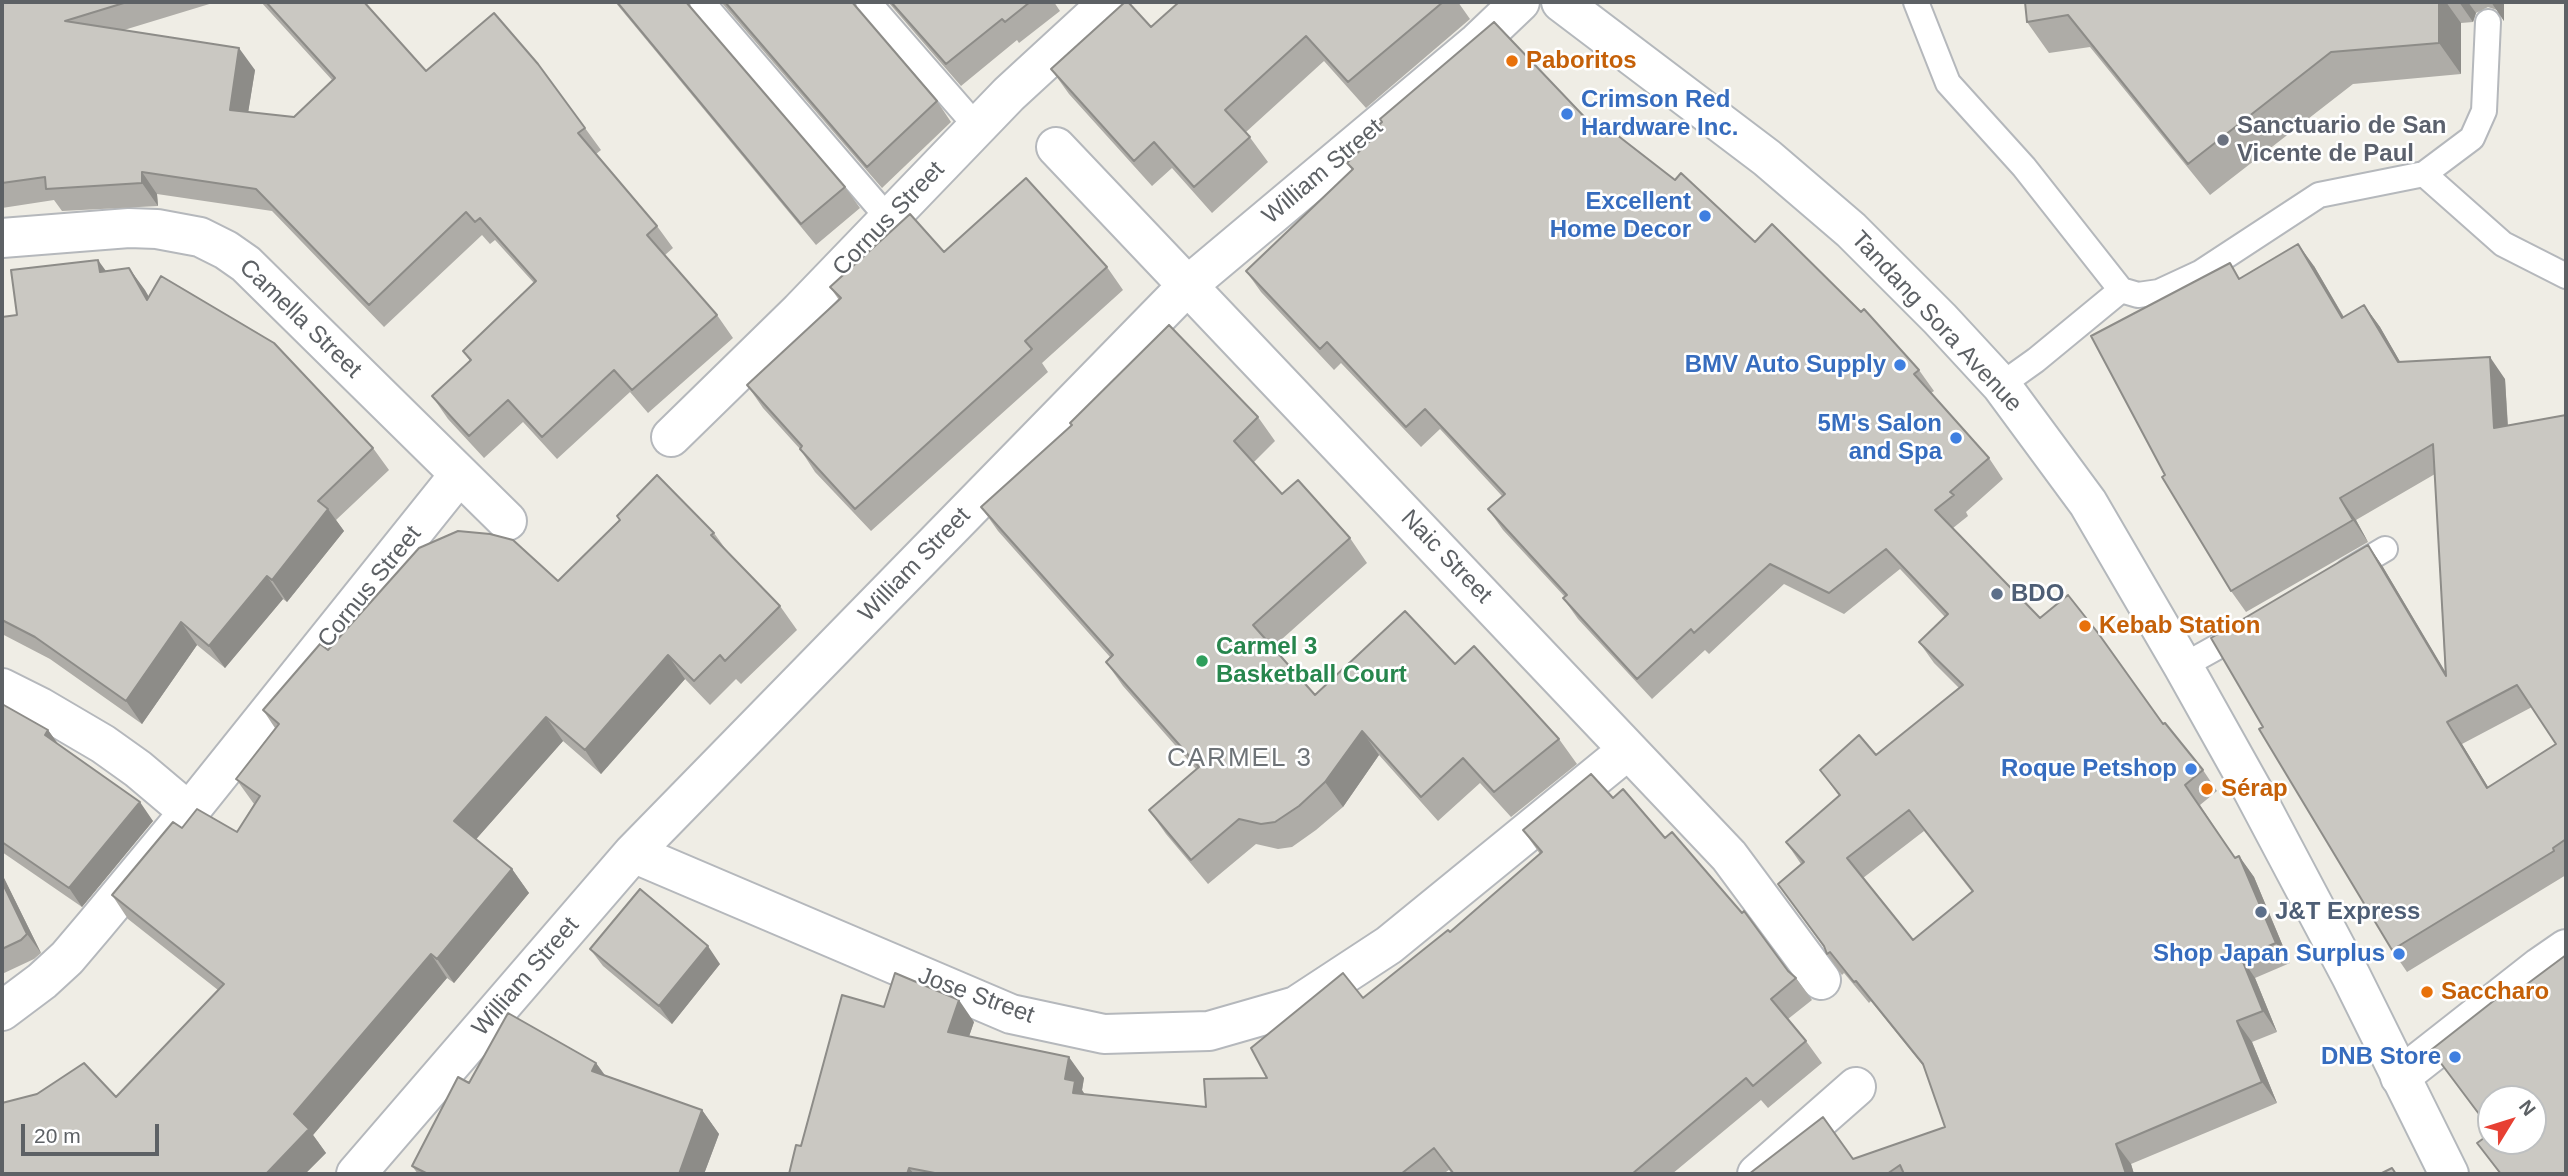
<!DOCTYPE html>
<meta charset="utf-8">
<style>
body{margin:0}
#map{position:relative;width:2568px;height:1176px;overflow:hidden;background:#efede5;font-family:Arial,sans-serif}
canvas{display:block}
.frame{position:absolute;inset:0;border:4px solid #5d6165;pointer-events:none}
.north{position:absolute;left:2477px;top:1085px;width:70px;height:70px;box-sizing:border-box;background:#fff;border:2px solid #bec0c1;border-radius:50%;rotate:52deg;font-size:19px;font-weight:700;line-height:28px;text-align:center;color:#5d6165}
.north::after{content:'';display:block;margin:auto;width:24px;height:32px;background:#e74033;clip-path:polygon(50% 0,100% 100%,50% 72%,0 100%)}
.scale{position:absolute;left:21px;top:1124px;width:138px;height:32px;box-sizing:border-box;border:4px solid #5d6165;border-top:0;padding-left:9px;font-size:21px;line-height:24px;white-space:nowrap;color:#5d6165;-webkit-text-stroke:5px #fff;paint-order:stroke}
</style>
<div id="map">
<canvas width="2568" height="1176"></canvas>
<div class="frame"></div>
<div class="north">N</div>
<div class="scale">20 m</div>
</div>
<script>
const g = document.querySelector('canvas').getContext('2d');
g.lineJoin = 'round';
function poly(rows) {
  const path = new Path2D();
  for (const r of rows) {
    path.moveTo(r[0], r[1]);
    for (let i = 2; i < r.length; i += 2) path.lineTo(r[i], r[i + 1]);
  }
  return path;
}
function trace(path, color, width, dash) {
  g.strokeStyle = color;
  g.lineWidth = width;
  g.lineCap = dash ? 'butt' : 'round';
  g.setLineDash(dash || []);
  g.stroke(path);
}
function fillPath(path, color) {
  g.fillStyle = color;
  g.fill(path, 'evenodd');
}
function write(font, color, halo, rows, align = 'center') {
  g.font = font + ' Arial,sans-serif';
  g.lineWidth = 5;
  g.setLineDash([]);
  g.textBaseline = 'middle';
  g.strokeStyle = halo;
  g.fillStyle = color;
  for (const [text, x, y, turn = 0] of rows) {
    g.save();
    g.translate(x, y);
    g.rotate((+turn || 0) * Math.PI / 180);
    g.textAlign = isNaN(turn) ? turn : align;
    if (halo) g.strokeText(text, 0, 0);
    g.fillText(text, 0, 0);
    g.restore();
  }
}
const lane = poly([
 [702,2,889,219],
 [868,2,977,127],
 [1916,2,1948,83,2024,167,2121,290,2138,295,2159,292,2200,273,2319,195,2424,174,2472,138,2484,111,2488,22],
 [2424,174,2503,244,2566,276],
 [2001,385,2036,360,2121,290],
 [2348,571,2385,549],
 [2183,666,2244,632]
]);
const street = poly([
 [1056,147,1729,856,1821,980],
 [2,238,129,228,157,229,200,237,226,250,246,264,507,521],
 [671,437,800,311,1009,94,1109,2],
 [2,688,40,707,103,744,138,769,189,812],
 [633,853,1011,1014,1104,1034,1209,1031,1296,1006,1389,945,1628,750],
 [2,1011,42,981,67,958,95,925,189,812,459,475],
 [2400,1077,2540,967,2566,949],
 [356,1174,633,853,1187,286,1478,42,1520,2],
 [1757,1174,1856,1087]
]);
const secondary = poly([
 [1561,2,1767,158,1851,230,1940,319,2001,385,2088,503,2183,666,2253,791,2351,976,2449,1174]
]);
trace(lane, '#b5b8bc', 28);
trace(street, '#b5b8bc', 42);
trace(secondary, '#b4b8bc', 42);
trace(lane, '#fff', 24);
trace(street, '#fff', 38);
trace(secondary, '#fff', 38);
fillPath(poly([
 [2,2,216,2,124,30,255,70,248,112,294,117,332,80,261,2,364,2,426,71,585,128,601,150,596,154,657,226,673,248,665,255,717,315,733,338,648,413,630,392,557,459,523,422,484,458,448,419,432,396,470,361,463,351,534,283,495,240,490,244,482,235,384,327,272,211,157,194,158,206,62,211,54,200,2,208],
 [615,2,689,2,690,6,845,187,860,208,816,245],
 [721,2,854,2,853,4,937,101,951,122,882,188],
 [888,2,1054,2,1060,11,1019,43,1017,40,961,86],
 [1179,2,1458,2,1470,19,1366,108,1324,61,1246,132,1268,162,1212,213,1172,168,1152,186,1069,94,1051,69,1151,27],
 [2025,2,2504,2,2504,21,2497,10,2488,7,2476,13,2473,22,2461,23,2461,74,2353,84,2210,195,2090,47,2049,53,2027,22],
 [1594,127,1755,242,1919,370,1934,391,1931,393,1989,458,2003,479,1966,512,1968,516,1953,528,2040,618,2163,724,2203,770,2217,791,2200,805,2235,858,2239,856,2254,877,2290,963,2255,978,2277,1032,2252,1042,2277,1103,2131,1164,2134,1174,1749,1174,1853,1159,1945,1127,1925,1068,1871,1001,1869,1003,1844,973,1842,975,1827,954,1825,949,1778,884,1801,864,1786,842,1839,796,1820,770,1876,755,1959,688,1934,663,1919,642,1945,617,1900,569,1844,614,1784,584,1709,654,1705,650,1652,699,1578,619,1563,598,1565,597,1503,530,1488,509,1502,496,1440,429,1421,447,1341,363,1334,370,1261,292,1246,271,1352,170,1347,163,1371,140,1367,136],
 [1924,831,1972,892,1913,940,1863,878],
 [944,252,1107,267,1123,290,1042,363,1048,372,871,531,815,472,800,449,763,408,747,385,839,300,830,287],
 [2314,266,2344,317,2364,305,2380,327,2400,362,2505,379,2508,425,2566,415,2566,875,2407,972,2392,950,2263,727,2368,545,2383,567,2445,672,2435,474,2356,520,2368,542,2246,612,2231,591,2165,475,2241,278],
 [2532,707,2556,744,2488,787,2462,744],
 [129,268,149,297,373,448,389,470,336,520,344,531,287,602,283,599,225,668,197,645,142,724,50,659,2,634,2,317,17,315,106,271],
 [1258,417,1275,441,1253,463,1282,494,1350,538,1367,563,1272,648,1315,695,1455,664,1559,739,1577,764,1511,817,1480,783,1438,821,1379,755,1343,807,1316,830,1292,847,1278,849,1256,844,1208,884,1166,834,1149,810,1196,769,1123,686,1106,662,1110,657,998,531,981,507],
 [617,516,714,533,727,551,780,606,797,630,741,684,736,679,710,705,685,679,601,774,563,741,476,839,512,869,529,893,454,983,447,978,313,1135,326,1153,305,1174,2,1174,116,1097,218,990,128,919,112,895,182,828,237,832,254,804,236,779,275,728,263,710,328,650,558,581,620,521],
 [2,704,48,730,58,744,153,821,82,907,2,852],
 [1613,798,1665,838,1788,971,1796,978,1812,1000,1788,1019,1806,1041,1822,1063,1768,1108,1761,1100,1672,1174,1452,1174,1449,1170,1443,1174,789,1174,801,1146,884,1007,974,1022,969,1036,1084,1078,1082,1090,1084,1094,1206,1107,1267,1078,1363,998,1450,932,1540,854,1523,830],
 [2,874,41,953,34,959,2,974],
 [590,949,720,964,672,1024,603,966],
 [2566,955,2566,1174,2500,1174,2477,1143,2491,1133,2491,1141,2533,1141,2533,1099,2491,1099,2491,1131,2431,1050,2510,988,2515,993],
 [596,1063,605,1075,702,1110,719,1134,704,1174,418,1174,412,1166,469,1083]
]), '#aeaca7');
fillPath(poly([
 [2439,2,2446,2,2461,23,2461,74,2439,43],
 [2459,2,2468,2,2476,13,2473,22],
 [2491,2,2504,2,2504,21],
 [239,48,255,70,245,132,230,110],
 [142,172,157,194,158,206,142,183],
 [2298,244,2314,266,2357,340,2342,318],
 [98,260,114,282,100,272],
 [129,268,145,290,163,322,147,300],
 [2364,305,2380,327,2413,384,2398,362],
 [2490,357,2505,379,2509,449,2494,428],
 [2340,498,2356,520,2368,542,2353,520],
 [328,509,344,531,287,602,272,580],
 [2368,545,2383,567,2461,698,2446,676],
 [267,576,283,599,225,668,209,646],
 [181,622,197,645,142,724,126,701],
 [668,655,685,679,601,774,585,750],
 [546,717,563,741,471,845,454,821],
 [2447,722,2462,744,2502,810,2487,788],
 [48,730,61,748,45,735],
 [1362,731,1379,755,1343,807,1325,782],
 [140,802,153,821,82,907,69,888],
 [2239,856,2254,877,2290,963,2276,943],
 [512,869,529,893,454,983,437,959],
 [2,874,41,953,27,934,2,882],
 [708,946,720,964,672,1024,659,1006],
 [431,954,447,978,313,1135,326,1153,305,1174,266,1174,294,1114],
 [2241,957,2255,978,2277,1032,2263,1011],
 [959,1000,974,1022,963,1054,948,1032],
 [2237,1021,2252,1042,2277,1103,2262,1082],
 [1069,1057,1084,1078,1082,1090,1090,1102,1073,1093,1065,1079],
 [596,1063,613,1087,592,1071],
 [702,1110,719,1134,704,1174,679,1174],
 [2116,1144,2131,1164,2134,1174,2126,1174],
 [909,1168,914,1174,907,1174]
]), '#8d8c88');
const building = poly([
 [2,2,127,2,65,21,239,48,230,110,294,117,335,78,266,2,364,2,426,71,494,13,538,64,585,128,578,133,657,226,647,235,717,315,632,390,614,370,542,437,508,400,469,436,432,396,471,360,463,351,536,281,480,218,475,222,466,212,369,305,256,189,142,172,142,183,46,189,45,177,2,183,2,2],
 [617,2,686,2,845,187,801,224,617,2],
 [725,2,852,2,937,101,867,167,725,2],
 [891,2,1030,2,1005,22,1002,19,946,64,891,2],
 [1125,2,1128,2,1151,27,1179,2,1443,2,1348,82,1306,36,1225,110,1250,137,1194,187,1154,142,1134,161,1051,69,1125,2],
 [2025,2,2439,2,2439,43,2331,52,2188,164,2068,15,2027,22,2025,2],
 [1494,22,1594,127,1599,121,1675,180,1681,173,1755,242,1772,224,1861,312,1864,309,1919,370,1914,374,1989,458,1950,492,1954,495,1935,510,2040,618,2068,595,2098,633,2163,724,2165,723,2203,770,2185,785,2235,858,2239,856,2276,943,2241,957,2263,1011,2237,1021,2262,1082,2116,1144,2126,1174,1904,1174,1900,1165,1887,1174,1749,1174,1823,1117,1853,1159,1945,1127,1923,1064,1856,981,1854,982,1830,952,1827,954,1824,946,1778,884,1804,862,1786,842,1840,795,1820,770,1859,735,1876,755,1963,685,1919,642,1948,614,1886,549,1829,593,1770,564,1694,633,1691,629,1637,679,1563,598,1567,595,1488,509,1505,494,1425,409,1406,427,1327,342,1320,349,1246,271,1353,169,1347,163,1371,140,1367,136,1382,122,1380,119,1494,22],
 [1909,810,1973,891,1913,940,1847,858,1909,810],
 [1026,178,1107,267,1025,341,1032,349,855,509,800,449,802,446,747,385,841,298,830,287,910,214,944,252,1026,178],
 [2298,244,2342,318,2364,305,2398,362,2490,357,2494,428,2566,415,2566,839,2553,848,2554,851,2392,950,2259,729,2263,727,2211,638,2368,545,2446,676,2433,444,2340,498,2353,520,2231,591,2162,477,2165,475,2091,336,2230,263,2239,279,2298,244],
 [2517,685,2556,744,2487,788,2447,722,2517,685],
 [98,260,100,272,129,268,147,300,161,276,274,343,373,448,318,501,328,509,272,580,267,576,209,646,181,622,126,701,35,637,2,620,2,317,17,315,11,270,98,260],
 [1169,325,1258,417,1234,441,1282,494,1298,480,1350,538,1253,625,1315,695,1405,611,1455,664,1474,646,1559,739,1494,792,1463,758,1421,797,1362,731,1325,782,1299,806,1275,822,1261,824,1239,819,1191,860,1149,810,1199,767,1106,662,1113,655,981,507,1072,425,1070,423,1169,325],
 [657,475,714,533,711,535,780,606,725,661,720,655,694,681,668,655,585,750,546,717,454,821,512,869,437,959,431,954,294,1114,309,1129,266,1174,248,1174,247,1173,245,1174,2,1174,2,1103,37,1094,84,1063,116,1097,224,984,112,895,173,822,182,828,197,809,237,832,260,796,236,779,279,724,263,710,320,644,328,650,419,548,458,531,490,534,513,540,558,581,620,520,617,516,657,475],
 [2,704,48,730,45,735,140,802,69,888,2,842,2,704],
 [1591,774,1613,798,1623,789,1665,838,1672,832,1742,913,1744,911,1788,971,1796,978,1771,999,1806,1041,1753,1086,1746,1078,1632,1174,1454,1174,1434,1148,1401,1174,940,1174,909,1168,907,1174,789,1174,796,1145,801,1146,842,995,884,1007,895,973,959,1000,948,1032,1069,1057,1065,1079,1075,1081,1073,1093,1206,1107,1204,1079,1267,1078,1251,1048,1343,973,1363,998,1448,930,1450,932,1542,852,1523,830,1591,774],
 [2,882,27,934,21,940,2,949,2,882],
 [640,889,708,946,659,1006,590,949,640,889],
 [2566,955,2566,1174,2501,1174,2477,1143,2491,1133,2491,1141,2533,1141,2533,1099,2491,1099,2491,1130,2431,1050,2510,988,2515,993,2566,955],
 [508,1013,596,1063,592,1071,702,1110,679,1174,428,1174,412,1166,458,1077,469,1083,508,1013],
 [2392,1168,2396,1174,2380,1174,2392,1168]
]);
fillPath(building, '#cac8c2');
trace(building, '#8d8c88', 2);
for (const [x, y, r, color] of [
 [1512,61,7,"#e8710a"],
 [1567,114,7,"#3f7fe0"],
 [2223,140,7,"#6b7280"],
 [1705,216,7,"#3f7fe0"],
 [1900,365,7,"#3f7fe0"],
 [1956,438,7,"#3f7fe0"],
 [1997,594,7,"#5c6f8a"],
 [2085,626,7,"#e8710a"],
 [1202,661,7,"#2e9e5b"],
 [2191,769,7,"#3f7fe0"],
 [2207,789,7,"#e8710a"],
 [2261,912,7,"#5c6f8a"],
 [2399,954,7,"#3f7fe0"],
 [2427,992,7,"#e8710a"],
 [2455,1057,7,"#3f7fe0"]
]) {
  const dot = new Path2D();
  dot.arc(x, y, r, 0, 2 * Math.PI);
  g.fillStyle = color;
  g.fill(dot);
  trace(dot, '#fff', 2.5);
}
write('bold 24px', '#c56008', '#fff', [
 ["Paboritos",1526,61],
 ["Kebab Station",2099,626],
 ["Sérap",2221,789],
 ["Saccharo",2441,992]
], 'left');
write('bold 24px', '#366cbe', '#fff', [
 ["Crimson Red",1581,100,"left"],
 ["Hardware Inc.",1581,128,"left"],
 ["Excellent",1691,202],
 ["Home Decor",1691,230],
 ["BMV Auto Supply",1886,365],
 ["5M's Salon",1942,424],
 ["and Spa",1942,452],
 ["Roque Petshop",2177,769],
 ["Shop Japan Surplus",2385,954],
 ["DNB Store",2441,1057]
], 'right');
write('bold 24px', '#5b616d', '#fff', [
 ["Sanctuario de San",2237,126],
 ["Vicente de Paul",2237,154]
], 'left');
write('24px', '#5d6165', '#fff', [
 ["William Street",1323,172,-40],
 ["Cornus Street",889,219,-46],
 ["Camella Street",300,319,44],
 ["Tandang Sora Avenue",1936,322,47],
 ["Naic Street",1446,557,46],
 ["William Street",915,565,-46],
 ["Cornus Street",370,587,-51],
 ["William Street",526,977,-49],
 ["Jose Street",976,996,20]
]);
write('bold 24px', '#4e5e75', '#fff', [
 ["BDO",2011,594],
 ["J&T Express",2275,912]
], 'left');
write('bold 24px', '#27864d', '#fff', [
 ["Carmel 3",1216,647],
 ["Basketball Court",1216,675]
], 'left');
g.letterSpacing = '2px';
write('26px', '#6e7377', '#fff', [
 ["CARMEL 3",1240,759]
]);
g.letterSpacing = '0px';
</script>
